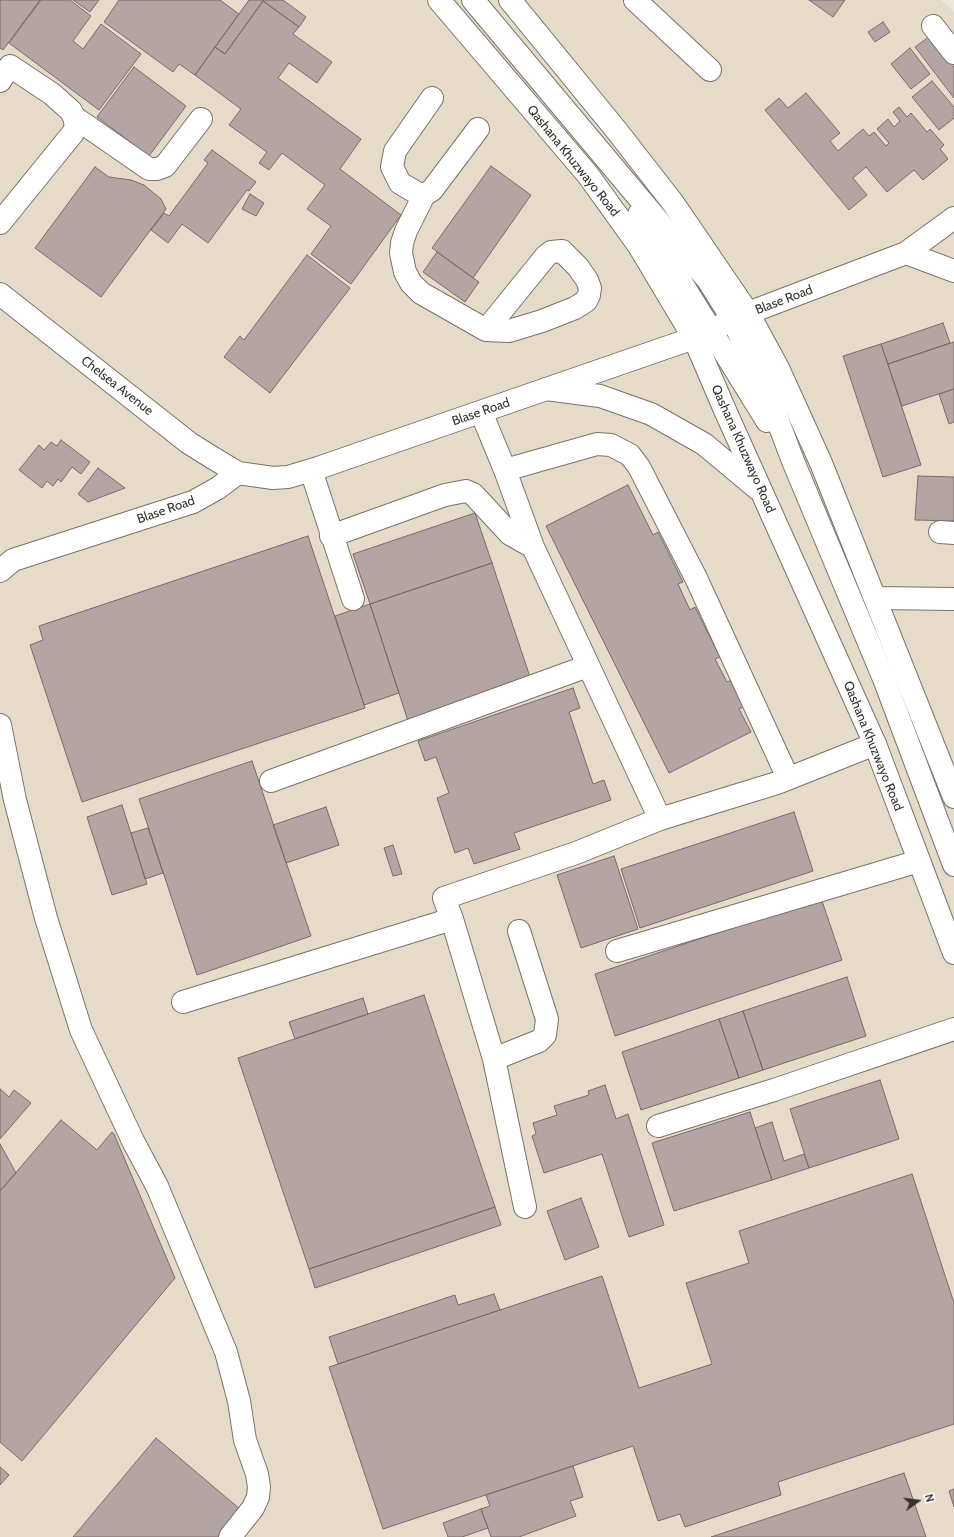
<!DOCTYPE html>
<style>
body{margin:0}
#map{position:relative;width:954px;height:1537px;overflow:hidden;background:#ede6da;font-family:Cabin,sans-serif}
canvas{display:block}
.north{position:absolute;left:898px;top:1481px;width:40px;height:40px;-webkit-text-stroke:3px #fff;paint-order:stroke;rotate:76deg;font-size:11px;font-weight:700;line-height:16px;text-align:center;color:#35322d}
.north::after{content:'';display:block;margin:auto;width:14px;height:18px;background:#35322d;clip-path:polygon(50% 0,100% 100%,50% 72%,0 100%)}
</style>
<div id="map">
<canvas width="954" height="1537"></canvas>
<div class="north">N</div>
</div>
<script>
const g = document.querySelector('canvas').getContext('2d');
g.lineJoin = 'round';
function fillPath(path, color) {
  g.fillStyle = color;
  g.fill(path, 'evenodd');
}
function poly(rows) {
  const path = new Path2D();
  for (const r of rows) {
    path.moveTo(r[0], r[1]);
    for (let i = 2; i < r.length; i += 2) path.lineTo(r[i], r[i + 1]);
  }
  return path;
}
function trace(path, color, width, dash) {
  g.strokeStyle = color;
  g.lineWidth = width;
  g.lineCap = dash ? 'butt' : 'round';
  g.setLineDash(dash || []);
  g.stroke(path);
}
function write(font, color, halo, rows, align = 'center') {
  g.font = font + ' Cabin,sans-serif';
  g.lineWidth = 3;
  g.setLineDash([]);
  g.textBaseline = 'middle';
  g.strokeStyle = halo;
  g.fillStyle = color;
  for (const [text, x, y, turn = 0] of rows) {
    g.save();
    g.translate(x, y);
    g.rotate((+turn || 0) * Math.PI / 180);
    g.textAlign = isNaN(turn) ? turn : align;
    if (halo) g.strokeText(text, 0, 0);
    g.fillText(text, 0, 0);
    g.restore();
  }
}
fillPath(poly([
 [0,0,941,0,954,12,954,1537,0,1537]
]), '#e6dbc8');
const building = poly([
 [0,0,40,0,3,50,0,48,0,0],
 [41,0,70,0,91,16,73,41,83,49,101,24,141,54,99,110,9,43,41,0],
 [73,0,99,0,90,12,73,0],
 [119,0,220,0,239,14,195,75,179,64,173,72,104,22,119,0],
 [249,0,283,0,306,17,299,27,263,1,225,54,215,47,249,0],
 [809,0,845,0,833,17,809,0],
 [263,1,299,27,293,34,332,62,317,83,289,63,278,78,361,139,340,169,401,215,351,284,311,254,331,226,307,209,325,185,282,153,269,170,259,163,267,152,229,125,241,109,195,75,215,47,225,54,263,1],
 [883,22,890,32,875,42,868,32,883,22],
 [930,36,954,67,954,98,915,47,930,36],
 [910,48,930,74,911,89,891,64,910,48],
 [134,67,186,106,149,156,97,117,134,67],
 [932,81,954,107,954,118,939,130,912,97,932,81],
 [806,93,840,133,830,141,838,151,863,129,869,136,874,132,886,146,889,143,877,129,888,119,894,127,900,121,893,112,899,107,907,117,911,113,927,132,930,129,944,145,940,149,948,159,923,180,914,170,887,192,866,167,853,178,867,195,849,210,765,110,779,98,788,108,806,93],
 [212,150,256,182,249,191,247,190,208,243,182,224,168,243,151,230,164,213,169,216,208,163,204,160,212,150],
 [491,166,531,195,473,278,432,248,491,166],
 [95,167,109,177,131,180,144,185,161,199,166,209,101,297,35,248,95,167],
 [250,194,264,203,256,216,242,209,250,194],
 [437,252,479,282,465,302,423,272,437,252],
 [307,255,350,288,270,393,224,357,240,336,244,340,307,255],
 [943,323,950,343,888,364,881,344,943,323],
 [954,342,954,389,902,406,888,364,954,342],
 [881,344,921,465,883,477,843,356,881,344],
 [954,389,954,422,949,424,939,394,954,389],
 [61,440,90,462,81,474,72,467,61,482,58,479,53,486,47,481,42,488,19,470,39,445,44,450,51,442,57,446,61,440],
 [98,468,125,488,88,502,78,494,98,468],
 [918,476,954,477,954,521,915,520,918,476],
 [628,485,653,535,658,532,683,582,678,584,690,610,695,607,720,657,715,659,727,682,732,680,745,706,739,709,751,732,669,773,546,526,628,485],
 [475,513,492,563,370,604,353,554,475,513],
 [308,536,365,708,82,802,30,645,43,640,39,626,308,536],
 [492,563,531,680,408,721,370,604,492,563],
 [370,604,399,693,364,705,335,616,370,604],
 [573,688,580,708,569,712,593,784,604,780,611,800,514,833,520,849,474,864,468,848,455,853,437,798,449,793,436,757,425,761,418,741,573,688],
 [252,761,311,936,197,975,139,799,252,761],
 [122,805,147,884,112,895,87,817,122,805],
 [326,807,339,845,286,863,273,825,326,807],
 [794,812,813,871,640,928,621,869,794,812],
 [148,828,163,873,145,879,131,833,148,828],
 [393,845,402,874,393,876,384,848,393,845],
 [614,856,638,929,581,948,557,875,614,856],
 [821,898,842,960,615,1036,595,974,821,898],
 [847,977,866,1036,763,1070,743,1011,847,977],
 [424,995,495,1207,309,1269,238,1058,424,995],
 [363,998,368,1014,295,1039,289,1022,363,998],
 [743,1011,763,1070,739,1078,719,1019,743,1011],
 [719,1019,739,1078,641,1110,622,1052,719,1019],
 [880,1080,899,1139,809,1168,790,1109,880,1080],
 [605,1085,616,1119,628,1114,664,1225,629,1237,602,1154,544,1173,532,1136,536,1134,533,1123,557,1115,554,1106,589,1095,588,1091,605,1085],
 [0,1089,9,1097,14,1090,31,1103,0,1139,0,1089],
 [750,1112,772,1180,674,1211,652,1143,750,1112],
 [61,1120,97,1150,112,1132,114,1134,175,1278,22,1461,0,1442,0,1191,61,1120],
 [772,1122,784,1161,804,1154,809,1168,772,1180,755,1128,772,1122],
 [0,1144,16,1173,0,1191,0,1144],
 [912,1174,954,1303,954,1424,778,1482,781,1495,685,1527,680,1514,658,1521,633,1446,383,1529,329,1367,602,1276,639,1388,712,1364,686,1283,749,1263,739,1231,912,1174],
 [581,1198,599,1247,565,1260,547,1211,581,1198],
 [495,1207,501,1225,315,1288,309,1269,495,1207],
 [494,1294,500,1310,338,1364,329,1337,455,1295,458,1305,494,1294],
 [156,1438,241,1510,218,1537,73,1537,156,1438],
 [573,1466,583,1497,570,1501,576,1516,519,1537,491,1537,481,1509,490,1506,486,1495,573,1466],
 [0,1467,9,1475,0,1485,0,1467],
 [904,1473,926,1537,711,1537,904,1473],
 [954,1489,954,1507,949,1491,954,1489],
 [481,1509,488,1528,462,1537,448,1537,443,1523,481,1509]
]);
fillPath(building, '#b4a4a3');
trace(building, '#7a6c6b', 1);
const minor = poly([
 [473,0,696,266,708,280,733,320,768,395,793,461,884,679,954,865],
 [635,0,710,70],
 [933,26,954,53],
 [0,81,10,66,52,94,71,111,74,117,76,126,73,133,0,223],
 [432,98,395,151,392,167,400,183,417,193,424,195,432,190,478,129],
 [74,117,149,169,157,169,165,166,201,119],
 [424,195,406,231,402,243,401,253,405,272,411,283,421,293,486,330,509,331,542,321,575,308,586,301,589,295,590,288,587,280,578,267,562,251,551,252,546,256,486,330],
 [639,214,767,421],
 [906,253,954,271],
 [0,294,189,443,213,458,238,473,273,478,288,477,318,468,694,338,748,313,906,253,954,218],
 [481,412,505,470,533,547,660,819],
 [311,470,353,599],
 [505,470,597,444,611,445,630,455,639,467,696,578,788,778],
 [940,532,954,533],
 [331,536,445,495,466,491,473,494,510,534,533,547],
 [0,571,13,560,193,502,218,488,238,473],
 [875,598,954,599],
 [0,725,15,800,46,918,81,1030,133,1141,157,1186,226,1352,239,1401,245,1440,257,1474,259,1487,258,1497,253,1508,230,1537],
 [271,781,588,666],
 [452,919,494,1059,525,1207],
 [617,951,919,861],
 [183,1002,452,919,444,898,576,853,660,819,777,783,875,744],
 [494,1059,539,1041,545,1035,547,1019,519,931],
 [658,1126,774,1090,954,1029]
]);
const major = poly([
 [439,0,588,175,639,246,694,338,724,408,875,744,954,953],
 [510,0,617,131,673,203,748,313,778,368,821,463,954,797],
 [546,389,600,396,651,414,704,444,758,489]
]);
trace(minor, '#797368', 24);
trace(major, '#797368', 24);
trace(minor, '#fff', 22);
trace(major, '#fff', 22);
write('13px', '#35322d', '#fff', [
 ["Qashana Khuzwayo Road",573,161,51],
 ["Blase Road",784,300,-21],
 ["Chelsea Avenue",117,386,38],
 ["Blase Road",481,412,-19],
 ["Qashana Khuzwayo Road",743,449,66],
 ["Blase Road",166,510,-19],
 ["Qashana Khuzwayo Road",873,746,68]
]);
</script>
